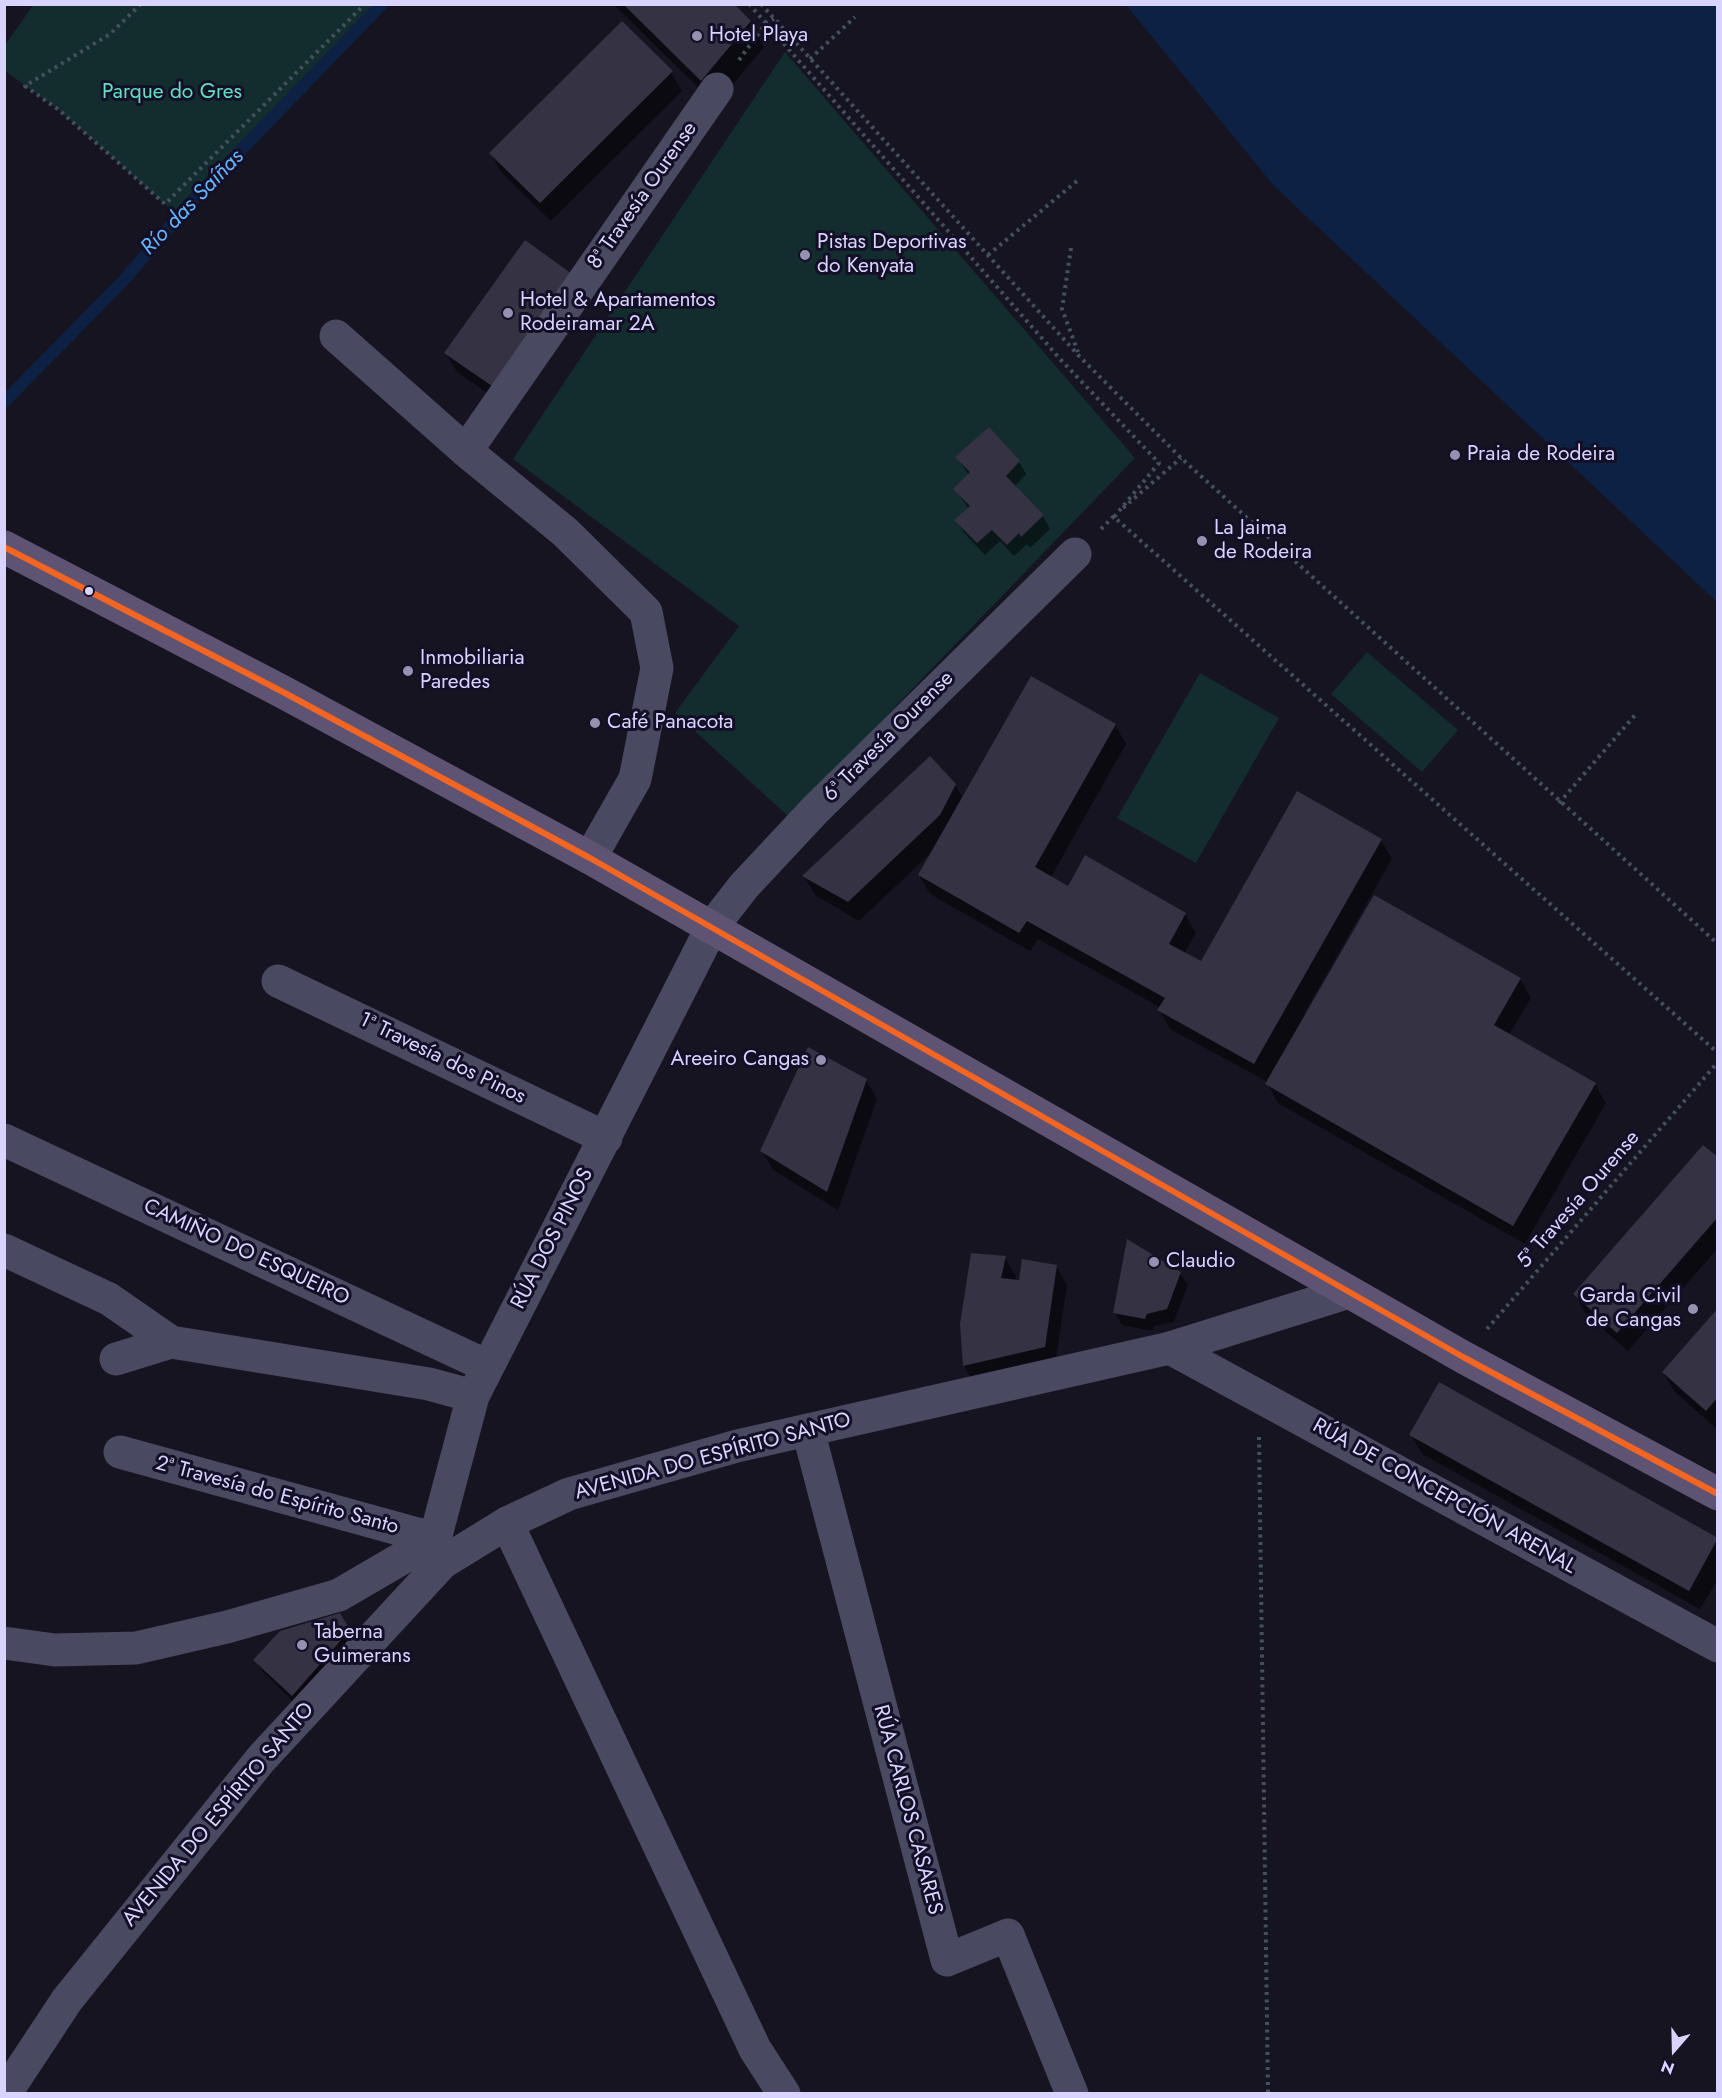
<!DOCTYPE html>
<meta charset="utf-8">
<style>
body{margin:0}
#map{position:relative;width:1722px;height:2098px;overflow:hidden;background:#161421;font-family:Jost,sans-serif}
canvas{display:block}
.frame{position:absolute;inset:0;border:6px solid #d9d4ff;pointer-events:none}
.north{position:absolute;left:1644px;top:2020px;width:60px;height:60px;-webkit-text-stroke:4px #130f26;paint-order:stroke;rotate:200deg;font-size:16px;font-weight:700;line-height:24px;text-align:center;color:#d9d4ff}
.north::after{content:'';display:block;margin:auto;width:21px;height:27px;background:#d9d4ff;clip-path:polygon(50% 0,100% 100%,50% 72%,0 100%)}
</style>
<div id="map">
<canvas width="1722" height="2098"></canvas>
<div class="frame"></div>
<div class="north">N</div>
</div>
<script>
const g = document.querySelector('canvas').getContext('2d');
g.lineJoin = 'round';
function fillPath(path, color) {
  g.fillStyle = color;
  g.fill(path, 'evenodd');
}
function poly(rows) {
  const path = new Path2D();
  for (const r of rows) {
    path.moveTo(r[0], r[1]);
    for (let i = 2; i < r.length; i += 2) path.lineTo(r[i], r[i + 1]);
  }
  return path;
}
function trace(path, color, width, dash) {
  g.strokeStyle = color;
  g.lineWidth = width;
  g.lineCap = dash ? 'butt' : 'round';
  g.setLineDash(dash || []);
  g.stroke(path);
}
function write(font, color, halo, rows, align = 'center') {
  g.font = font + ' Jost,sans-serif';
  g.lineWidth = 6;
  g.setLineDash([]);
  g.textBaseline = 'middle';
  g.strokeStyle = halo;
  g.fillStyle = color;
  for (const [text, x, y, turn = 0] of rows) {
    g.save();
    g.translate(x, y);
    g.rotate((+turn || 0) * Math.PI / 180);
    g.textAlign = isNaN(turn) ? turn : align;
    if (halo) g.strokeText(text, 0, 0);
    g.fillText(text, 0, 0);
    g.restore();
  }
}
fillPath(poly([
 [34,4,383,4,383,5,177,215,59,110,5,71,5,45],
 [785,52,1135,458,789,817,675,713,739,626,513,459],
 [1367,652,1458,730,1422,772,1331,694],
 [1200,673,1279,718,1196,863,1117,818]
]), '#132c2d');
fillPath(poly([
 [1126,5,1717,5,1717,602,1274,186]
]), '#0d2144');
fillPath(poly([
 [613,4,732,4,750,22,764,47,716,105],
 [671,72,682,91,551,221,501,172,491,153],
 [571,275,503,404,457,372,446,353],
 [957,457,1019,462,1026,474,1014,487,1043,516,1050,529,1030,548,1027,544,1014,556,1000,541,985,555,964,533,956,520,969,509,955,489,969,475],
 [1031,678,1115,725,1126,744,1051,877,1068,888,1185,914,1196,933,1184,954,1201,963,1381,840,1392,859,1304,1014,1520,979,1531,998,1509,1035,1595,1084,1606,1103,1525,1244,1278,1103,1266,1081,1170,1029,1159,1010,1161,1008,1038,939,1030,951,930,894,919,875,931,853,859,921,815,895,804,876,955,785,963,798],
 [866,1080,877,1099,838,1210,773,1170,762,1151],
 [1718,1159,1718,1248,1628,1351,1585,1313,1575,1294],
 [1005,1258,1016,1276,1015,1281,1021,1282,1056,1266,1067,1285,1055,1366,975,1385,964,1366,961,1324],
 [1180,1273,1188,1285,1174,1322,1154,1326,1152,1331,1122,1325,1114,1312],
 [1718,1310,1717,1429,1674,1391,1663,1372],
 [1440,1384,1718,1540,1718,1579,1700,1609,1422,1454,1411,1435],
 [339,1615,356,1644,300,1708,263,1672,255,1660]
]), '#0007');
trace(poly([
 [4,402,125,279,188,205,382,4]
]), '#0d2144', 12);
fillPath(poly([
 [623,4,734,4,751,21,701,81],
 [622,21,673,71,540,203,489,153],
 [525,240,572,274,492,386,444,353],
 [989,427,1020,461,1006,476,1044,515,1021,537,1019,533,1007,545,992,530,977,543,954,520,970,506,953,489,970,472,955,457],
 [1031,676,1116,724,1035,867,1068,886,1085,855,1186,913,1169,944,1201,961,1297,791,1382,839,1254,1064,1157,1010,1165,998,1027,921,1019,933,918,875],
 [930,756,956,784,940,815,848,902,802,876],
 [1374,895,1521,978,1494,1025,1596,1083,1513,1226,1265,1084],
 [808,1047,867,1079,827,1192,760,1151],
 [1703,1145,1718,1157,1718,1217,1617,1333,1573,1294],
 [1127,1239,1181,1272,1167,1309,1147,1314,1145,1319,1113,1313],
 [971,1253,1006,1256,1001,1278,1019,1280,1022,1259,1057,1265,1045,1347,963,1366,960,1324],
 [1718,1308,1718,1397,1706,1411,1662,1372],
 [1439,1382,1718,1538,1689,1591,1409,1435],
 [340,1613,350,1630,292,1696,253,1660,280,1631]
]), '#343243');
trace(poly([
 [141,4,110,34,25,86,59,110,165,204,365,4],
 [749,4,1061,360,1159,463,1114,517,1718,1053],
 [761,4,1079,356,1181,458,1718,944],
 [810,59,855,17],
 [739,60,766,23,774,19],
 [1071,248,1062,309,1078,352],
 [988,255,1077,181],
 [1123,508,1181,458],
 [1101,529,1115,515],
 [1559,803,1636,714],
 [1487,1329,1718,1062],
 [1259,1437,1268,2094]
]), '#44505f', 4, [3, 4.5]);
trace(poly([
 [336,336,466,451,565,532,646,612,657,668,635,779,590,858],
 [466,451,717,89],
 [278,981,606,1138],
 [4,1140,487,1366],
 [4,1250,109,1299,171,1342],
 [1170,1348,1718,1646],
 [116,1359,171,1342,429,1384,473,1396],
 [808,1430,947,1960,1008,1935,1072,2094],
 [120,1452,435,1539],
 [507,1523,755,2049,784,2094],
 [442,1563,435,1539,473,1396,712,927,744,886,815,810,1075,554],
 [4,1643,55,1650,136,1648,227,1627,339,1595,435,1539]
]), '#4a4962', 33);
trace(poly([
 [5,2094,67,2000,261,1759,442,1563,507,1523,569,1494,737,1446,1170,1348,1349,1292]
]), '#4a4962', 33);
trace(poly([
 [4,547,283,692,590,858,1463,1357,1718,1494]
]), '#5e5373', 33);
trace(poly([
 [4,547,283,692,590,858,1463,1357,1718,1494]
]), '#f26522', 6);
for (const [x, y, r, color] of [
 [697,36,6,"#9591b1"],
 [805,255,6,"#9591b1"],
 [508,313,6,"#9591b1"],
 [1455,455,6,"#9591b1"],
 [1202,541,6,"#9591b1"],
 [89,591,5,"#d9d4ff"],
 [408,671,6,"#9591b1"],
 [595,723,6,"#9591b1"],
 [821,1060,6,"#9591b1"],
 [1154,1262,6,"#9591b1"],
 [1693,1309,6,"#9591b1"],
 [302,1645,6,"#9591b1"]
]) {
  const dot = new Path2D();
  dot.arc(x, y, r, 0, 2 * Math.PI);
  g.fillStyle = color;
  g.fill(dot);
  trace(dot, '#130f26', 2);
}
write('21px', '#d9d4ff', '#130f26', [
 ["Hotel Playa",709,36],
 ["Pistas Deportivas",817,243],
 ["do Kenyata",817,267],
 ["Hotel & Apartamentos",520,301],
 ["Rodeiramar 2A",520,325],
 ["Praia de Rodeira",1467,455],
 ["La Jaima",1214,529],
 ["de Rodeira",1214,553],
 ["Inmobiliaria",420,659],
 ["Paredes",420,683],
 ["Café Panacota",607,723],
 ["Areeiro Cangas",809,1060,"right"],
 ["Claudio",1166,1262],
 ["Garda Civil",1681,1297,"right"],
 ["de Cangas",1681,1321,"right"],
 ["Taberna",314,1633],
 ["Guimerans",314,1657]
], 'left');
write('21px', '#5fe0c0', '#130f26', [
 ["Parque do Gres",172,93]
]);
write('21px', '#d9d4ff', '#130f26', [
 ["8ª Travesía Ourense",643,196,-55],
 ["6ª Travesía Ourense",889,737,-45],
 ["1ª Travesía dos Pinos",442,1059,26],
 ["5ª Travesía Ourense",1579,1200,-49],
 ["RÚA DOS PINOS",553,1239,-63],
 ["CAMIÑO DO ESQUEIRO",246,1253,25],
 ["AVENIDA DO ESPÍRITO SANTO",713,1457,-15],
 ["2ª Travesía do Espírito Santo",277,1496,15],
 ["RÚA DE CONCEPCIÓN ARENAL",1444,1497,29],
 ["RÚA CARLOS CASARES",907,1810,75],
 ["AVENIDA DO ESPÍRITO SANTO",219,1815,-50]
]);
write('italic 22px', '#62b6ff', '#130f26', [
 ["Río das Saíñas",193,203,-46]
]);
</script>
